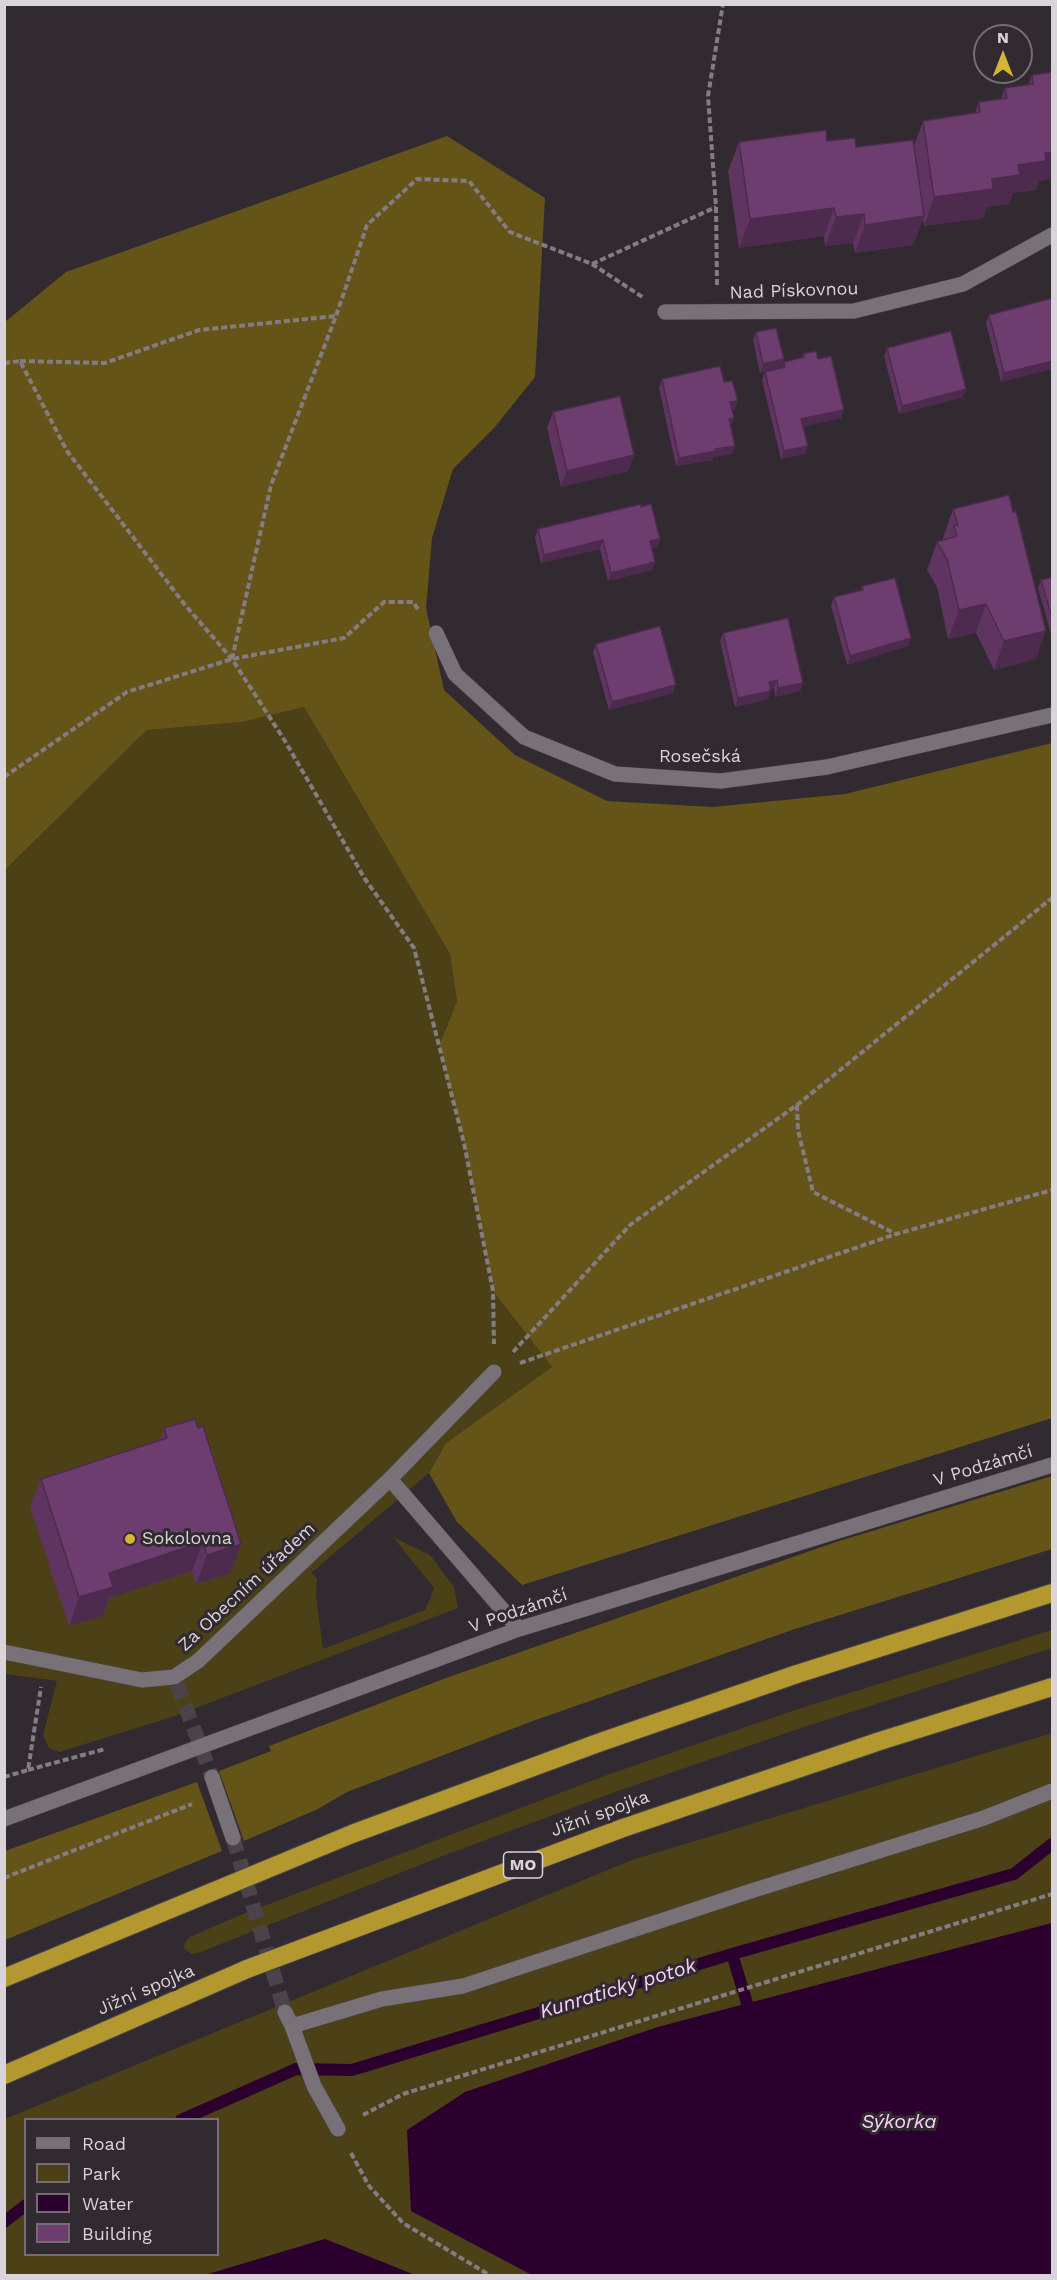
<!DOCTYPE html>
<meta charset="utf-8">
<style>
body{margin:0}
#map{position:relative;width:1057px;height:2280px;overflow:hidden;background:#312a31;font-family:"Work Sans",sans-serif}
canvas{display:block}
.frame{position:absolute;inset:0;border:6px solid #d9d4d9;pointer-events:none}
.legend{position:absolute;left:24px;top:2118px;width:195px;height:138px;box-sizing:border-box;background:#312a31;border:2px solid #746e74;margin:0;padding:8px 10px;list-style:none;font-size:18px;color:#d9d4d9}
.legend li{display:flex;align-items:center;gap:12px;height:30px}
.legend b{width:30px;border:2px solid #746e74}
.north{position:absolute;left:973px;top:24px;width:60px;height:60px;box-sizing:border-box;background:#312a31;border:2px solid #746e74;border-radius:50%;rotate:0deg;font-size:16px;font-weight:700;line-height:24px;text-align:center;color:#d9d4d9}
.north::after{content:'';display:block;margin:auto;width:21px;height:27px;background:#d5b534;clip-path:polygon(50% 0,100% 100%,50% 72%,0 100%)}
</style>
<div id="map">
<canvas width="1057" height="2280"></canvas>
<div class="frame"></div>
<ul class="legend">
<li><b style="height:8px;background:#787178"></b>Road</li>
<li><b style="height:16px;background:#4c4116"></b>Park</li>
<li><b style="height:16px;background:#2b002e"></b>Water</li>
<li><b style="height:16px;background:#6e3d70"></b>Building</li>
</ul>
<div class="north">N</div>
</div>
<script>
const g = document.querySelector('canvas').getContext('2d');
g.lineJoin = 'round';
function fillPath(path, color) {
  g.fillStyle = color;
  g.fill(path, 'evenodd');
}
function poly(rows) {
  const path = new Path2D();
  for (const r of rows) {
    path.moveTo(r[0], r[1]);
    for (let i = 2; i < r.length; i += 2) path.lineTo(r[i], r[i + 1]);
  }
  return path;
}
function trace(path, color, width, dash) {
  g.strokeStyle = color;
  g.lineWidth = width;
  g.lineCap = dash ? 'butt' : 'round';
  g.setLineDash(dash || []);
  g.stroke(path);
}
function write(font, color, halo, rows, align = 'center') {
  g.font = font + ' "Work Sans",sans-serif';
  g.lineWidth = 6;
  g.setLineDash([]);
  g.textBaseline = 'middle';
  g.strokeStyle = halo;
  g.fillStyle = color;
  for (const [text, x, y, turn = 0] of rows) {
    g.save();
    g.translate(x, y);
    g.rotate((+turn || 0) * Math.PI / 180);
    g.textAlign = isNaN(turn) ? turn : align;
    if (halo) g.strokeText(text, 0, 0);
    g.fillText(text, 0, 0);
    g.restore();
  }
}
fillPath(poly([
 [304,707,450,954,457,1001,439,1046,464,1143,493,1291,552,1367,446,1443,429,1473,311,1573,317,1578,316,1595,323,1649,425,1610,434,1588,393,1537,430,1555,454,1587,458,1608,175,1716,59,1752,49,1748,43,1735,57,1681,5,1674,5,870,147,730,242,722],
 [1052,1630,1052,1648,801,1728,612,1793,440,1857,198,1953,191,1954,184,1948,185,1942,190,1937,243,1914,607,1775,795,1710],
 [1052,1733,1052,1923,658,2027,465,2092,411,2211,532,2275,415,2275,325,2239,205,2275,5,2276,5,2119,632,1860],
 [26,2120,218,2120,218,2254,26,2254]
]), '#4c4116');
fillPath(poly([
 [447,136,545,198,535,377,494,428,453,469,432,538,426,608,444,690,515,755,607,801,713,807,845,794,1052,743,1052,1418,522,1585,457,1522,429,1473,446,1443,552,1367,493,1291,464,1143,439,1046,457,1001,450,954,304,707,242,722,147,730,5,870,5,322,66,272],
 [1052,1476,1052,1549,795,1629,530,1722,347,1792,318,1809,244,1841,219,1771,271,1751,269,1746,446,1678,836,1542],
 [197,1782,222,1851,5,1940,5,1851]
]), '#645418');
fillPath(poly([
 [1052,1923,1052,2275,532,2275,411,2211,407,2130,465,2092,658,2027],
 [325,2239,415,2275,205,2275]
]), '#2b002e');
trace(poly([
 [732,1954,747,2003],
 [181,2120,296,2069,352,2070,732,1954,1014,1874,1052,1844],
 [4,2222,26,2205]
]), '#2b002e', 12);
trace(poly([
 [177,1684,212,1777],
 [233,1838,285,2012]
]), '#4a444a', 15, [15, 8]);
const minor = poly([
 [665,312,854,311,963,284,1052,235],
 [436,633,455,674,524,737,615,774,721,781,827,767,1052,715],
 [390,1479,519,1629],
 [4,1652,142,1680,174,1677,198,1661,390,1479,494,1372],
 [212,1777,233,1838],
 [4,1819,519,1629,1052,1465],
 [285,2012,292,2026,382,1999,463,1986,748,1892,984,1818,1052,1791],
 [292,2026,314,2086,338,2129]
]);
const highway = poly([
 [4,1978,352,1834,598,1743,797,1674,1052,1593],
 [4,2075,247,1969,623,1828,880,1741,1052,1687]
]);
trace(minor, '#4b454b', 16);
trace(highway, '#4b454b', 20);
trace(poly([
 [592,264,644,298],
 [717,285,716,207,708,96,723,4],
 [20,361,105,363,199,330,336,316],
 [4,363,20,361,67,451,185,605,232,659,285,741,365,879,414,948,464,1143,493,1291,494,1344],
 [232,659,271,485,336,316,367,225,417,179,469,181,510,232,592,264,716,207],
 [4,777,127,692,232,659,344,638,384,602,413,602,419,611],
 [797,1105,798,1130,813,1192,896,1234,1052,1190],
 [513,1352,630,1225,797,1105,1052,898],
 [520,1363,896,1234],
 [28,1770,105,1749],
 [4,1777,28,1770,41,1687],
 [4,1878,192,1804],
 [363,2115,403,2094,1052,1894],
 [351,2153,369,2186,403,2223,491,2276]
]), '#837d83', 4, [6, 3]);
trace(minor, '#787178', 15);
trace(highway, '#b2982f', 18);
fillPath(poly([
 [1053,72,1053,179,1039,181,1036,190,1013,193,1009,204,987,207,983,218,924,226,923,219,913,245,855,253,853,243,825,246,824,236,739,248,728,171,739,142,856,147,914,146,923,121,975,113,979,102,1001,99,1005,88,1028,85,1032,75],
 [1053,298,1001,382,986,323,989,315],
 [756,332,784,359,781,367,760,373,753,340],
 [887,348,963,397,899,414,884,356],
 [803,354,818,359,841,418,803,426,805,454,781,459,762,380,765,372,782,368,784,362,802,358],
 [662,379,724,382,735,409,732,410,730,426,732,454,713,457,713,460,676,466,659,388],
 [553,412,634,455,628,471,561,487,547,428],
 [641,507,660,539,657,547,652,548,655,562,652,570,608,581,600,549,541,563,535,538,538,529],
 [953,509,1036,659,994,670,976,633,948,639,937,587,927,570,937,542,944,540,943,538],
 [1053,577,1053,641,1038,588,1041,580],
 [862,586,911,638,908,646,847,665,831,606,834,597,861,590],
 [723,633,803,683,800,691,775,697,774,688,771,689,768,699,735,707,720,641],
 [596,644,673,693,609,710,593,652],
 [164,1428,241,1544,231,1573,196,1584,192,1571,109,1598,103,1616,69,1626,30,1507,41,1479,160,1440]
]), '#5f3460');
fillPath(poly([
 [1053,152,1053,179,1039,181,1036,190,1013,193,1009,204,987,207,983,218,924,226,934,197,992,179,1045,153],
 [834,208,824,236,739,248,750,219],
 [864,214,853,243,825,246,836,217],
 [924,216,913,245,855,253,865,225],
 [784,359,781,367,760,373,763,364],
 [1053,361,1053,369,1001,382,1004,373],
 [966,389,963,397,899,414,902,406],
 [738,401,735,409,727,411,730,402],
 [844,410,841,418,798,428,801,419],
 [734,418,731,426,726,428,729,419],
 [735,446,732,454,713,457,713,460,676,466,679,458],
 [808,446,805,454,781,459,784,451],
 [634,455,628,471,561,487,567,471],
 [660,539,657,547,647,549,650,541],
 [603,540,600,549,541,563,544,555],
 [655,562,652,570,608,581,611,573],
 [986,604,976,633,948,639,959,610],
 [1046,631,1036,659,994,670,1004,641],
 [911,638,908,646,847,665,850,656],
 [777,680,774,688,766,690,769,682],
 [803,683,800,691,775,697,778,688],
 [676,685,673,693,609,710,612,702],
 [771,691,768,699,735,707,738,698],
 [203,1542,192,1571,109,1598,103,1616,69,1626,79,1597,109,1573],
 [241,1544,231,1573,196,1584,207,1555]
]), '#4d2b4e');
const building = poly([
 [1053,72,1053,152,1045,153,1046,161,1018,165,1020,175,992,179,993,189,934,197,923,121,980,112,979,102,1007,98,1005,88,1033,84,1032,75,1053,72],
 [826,130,827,141,855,138,856,147,913,140,924,216,865,225,864,214,836,217,834,208,750,219,739,142,826,130],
 [1053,298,1053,361,1004,373,989,315,1053,298],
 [776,328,784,359,763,364,756,332,776,328],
 [951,331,966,389,902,406,887,348,951,331],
 [816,351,818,359,831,356,844,410,801,419,808,446,784,451,765,372,785,367,784,362,804,357,803,354,816,351],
 [720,366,724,382,732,381,738,401,730,402,734,418,729,419,735,446,715,449,716,451,679,458,662,379,720,366],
 [620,396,634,455,567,471,553,412,620,396],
 [1009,495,1013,512,1016,511,1046,631,1004,641,986,604,959,610,947,559,937,542,957,536,954,526,958,525,953,509,1009,495],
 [641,504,641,507,651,504,660,539,650,541,655,562,611,573,603,540,544,555,538,529,641,504],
 [1053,577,1053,621,1041,580,1053,577],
 [895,578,911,638,850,656,834,597,863,590,862,586,895,578],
 [788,618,803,683,778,688,777,680,769,682,771,691,738,698,723,633,788,618],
 [660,626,676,685,612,702,596,644,660,626],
 [195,1419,198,1428,203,1426,241,1544,207,1555,203,1542,109,1573,113,1587,79,1597,41,1479,167,1438,164,1428,195,1419]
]);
fillPath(building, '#6e3d70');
trace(building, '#4d2b4e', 1.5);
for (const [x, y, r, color] of [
 [130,1539,6,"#d5b534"]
]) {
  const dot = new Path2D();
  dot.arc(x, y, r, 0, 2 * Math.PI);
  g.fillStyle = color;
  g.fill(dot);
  trace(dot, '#312a31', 2);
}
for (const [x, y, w] of [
 [523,1865,39]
]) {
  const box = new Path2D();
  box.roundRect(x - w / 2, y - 13, w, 26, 4.5);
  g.fillStyle = '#312a31';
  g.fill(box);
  trace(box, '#d9d4d9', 1.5);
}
write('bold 16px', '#d9d4d9', null, [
 ["MO",523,1865]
]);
write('18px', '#d9d4d9', '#312a31', [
 ["Nad Pískovnou",794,291,-2],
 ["Rosečská",700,757],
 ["V Podzámčí",983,1466,-17],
 ["Za Obecním úřadem",247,1587,-43],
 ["V Podzámčí",518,1611,-19],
 ["Jižní spojka",600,1814,-20],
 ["Jižní spojka",146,1990,-23]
]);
write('18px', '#d9d4d9', '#312a31', [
 ["Sokolovna",142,1539]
], 'left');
write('italic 20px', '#fdd0fe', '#312a31', [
 ["Kunratický potok",618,1989,-17],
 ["Sýkorka",899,2122]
]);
</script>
